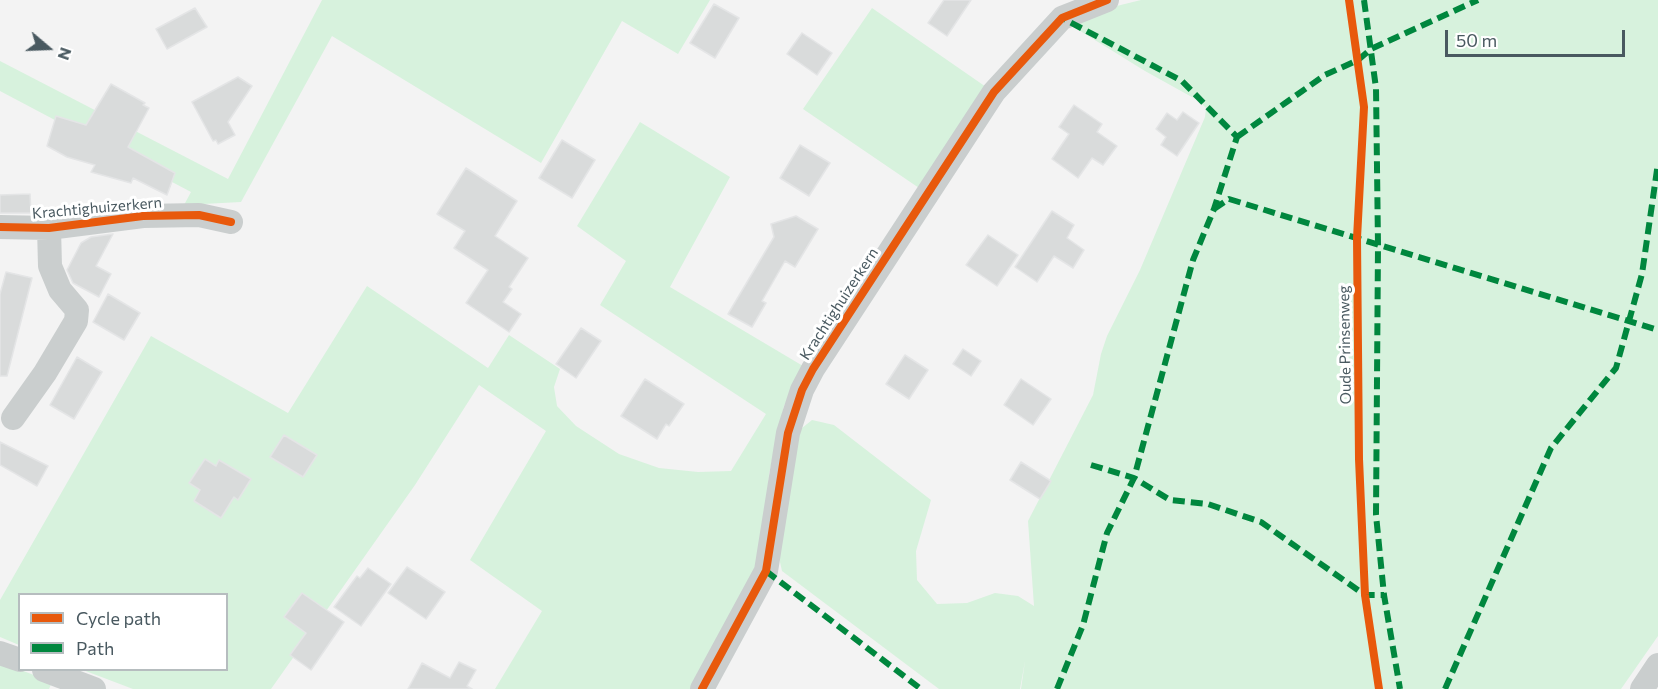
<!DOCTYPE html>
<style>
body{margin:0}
#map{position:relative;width:1658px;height:689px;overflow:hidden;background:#f3f3f3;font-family:Commissioner,sans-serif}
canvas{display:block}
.legend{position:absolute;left:18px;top:593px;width:210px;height:78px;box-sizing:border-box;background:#fff;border:2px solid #b6bdbf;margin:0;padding:8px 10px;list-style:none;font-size:18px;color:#495960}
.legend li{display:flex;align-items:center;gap:12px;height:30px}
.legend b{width:30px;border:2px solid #b6bdbf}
.north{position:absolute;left:18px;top:18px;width:60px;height:60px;-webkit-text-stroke:4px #fff;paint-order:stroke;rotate:109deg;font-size:16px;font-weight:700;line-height:24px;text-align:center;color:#495960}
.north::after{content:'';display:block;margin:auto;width:21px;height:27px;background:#495960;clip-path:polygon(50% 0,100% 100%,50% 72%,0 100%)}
.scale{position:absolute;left:1445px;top:30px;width:180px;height:27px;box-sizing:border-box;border:3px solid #495960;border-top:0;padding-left:8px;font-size:18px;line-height:21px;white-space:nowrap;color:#495960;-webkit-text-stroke:4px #fff;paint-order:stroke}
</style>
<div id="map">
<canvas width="1658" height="689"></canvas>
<ul class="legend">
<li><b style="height:8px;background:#e8590c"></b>Cycle path</li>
<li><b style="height:8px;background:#00873e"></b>Path</li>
</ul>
<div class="north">N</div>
<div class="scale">50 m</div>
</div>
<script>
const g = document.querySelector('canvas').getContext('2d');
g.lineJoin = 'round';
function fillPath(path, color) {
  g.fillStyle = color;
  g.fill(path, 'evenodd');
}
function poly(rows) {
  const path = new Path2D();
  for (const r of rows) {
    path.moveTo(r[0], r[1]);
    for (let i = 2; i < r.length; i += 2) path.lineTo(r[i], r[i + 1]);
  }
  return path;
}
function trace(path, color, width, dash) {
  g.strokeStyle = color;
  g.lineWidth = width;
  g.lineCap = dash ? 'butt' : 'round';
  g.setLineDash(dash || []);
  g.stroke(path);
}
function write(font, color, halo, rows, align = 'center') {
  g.font = font + ' Commissioner,sans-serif';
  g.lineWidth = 6;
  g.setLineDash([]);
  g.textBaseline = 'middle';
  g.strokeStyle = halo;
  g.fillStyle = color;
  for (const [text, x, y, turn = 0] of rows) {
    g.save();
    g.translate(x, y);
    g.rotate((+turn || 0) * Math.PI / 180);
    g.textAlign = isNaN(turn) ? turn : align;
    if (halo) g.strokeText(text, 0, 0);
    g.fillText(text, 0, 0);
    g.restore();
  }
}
fillPath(poly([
 [322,0,710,0,678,54,622,21,541,163,332,36,241,202,184,205,191,192,0,91,0,61,228,179],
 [1141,0,1658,0,1658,636,1621,689,1021,689,1025,661,1020,689,939,689,782,571,777,549,797,432,812,420,834,425,931,500,916,551,917,580,937,604,967,603,995,593,1018,596,1034,606,1028,521,1093,395,1101,354,1107,336,1140,270,1205,117,1206,108,1199,101,1145,71,1064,21,1068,18],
 [872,8,989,89,922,190,803,109],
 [640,122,730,177,670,287,803,366,784,406,769,474,765,536,744,603,693,689,495,689,542,611,470,560,546,431,479,385,415,485,271,689,133,689,83,670,226,670,226,594,20,594,19,645,0,637,0,600,151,336,288,413,367,286,488,368,509,335,560,369,554,387,557,406,576,426,619,454,659,468,698,472,731,471,766,414,600,305,626,261,577,226],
 [0,662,52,682,49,689,0,689]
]), '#d7f2dd');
const building = poly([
 [944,0,971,0,947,36,928,23,944,0],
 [714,4,739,18,715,58,690,43,714,4],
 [195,8,207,27,167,49,156,29,195,8],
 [802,33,832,53,817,75,787,54,802,33],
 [238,77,252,86,228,122,235,135,218,144,216,140,213,141,192,102,238,77],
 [111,84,145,103,143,105,149,108,128,147,175,173,167,195,133,178,131,183,91,172,95,165,67,157,47,146,56,116,86,125,111,84],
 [1074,105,1102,124,1097,132,1117,146,1103,165,1092,158,1078,178,1052,159,1069,134,1059,127,1074,105],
 [1183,112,1199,123,1177,156,1161,145,1166,137,1156,129,1167,113,1177,120,1183,112],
 [562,140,595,160,572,198,539,178,562,140],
 [800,145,830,163,809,196,780,178,800,145],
 [466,168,517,201,495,236,528,258,509,287,512,289,503,302,521,314,509,332,466,303,488,270,454,248,465,231,437,214,466,168],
 [30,194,31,213,0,213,0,195,30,194],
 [1052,211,1074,225,1067,238,1084,250,1073,268,1054,256,1037,282,1015,267,1052,211],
 [796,216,818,229,795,267,785,261,762,301,766,303,752,327,728,314,774,237,771,224,796,216],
 [113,234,96,266,111,274,99,297,73,283,67,270,81,243,91,237,113,234],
 [988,235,1018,255,997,286,966,265,988,235],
 [6,272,32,278,7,376,0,376,0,294,6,272],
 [108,294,140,313,124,340,93,322,108,294],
 [581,328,601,341,576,378,556,364,581,328],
 [963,349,981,361,971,376,953,364,963,349],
 [905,355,928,370,909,399,886,384,905,355],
 [77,357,102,372,74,419,50,405,77,357],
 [645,379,684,404,669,426,666,424,657,439,621,416,645,379],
 [1021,379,1051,399,1033,425,1004,405,1021,379],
 [284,435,317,455,303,477,270,457,284,435],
 [0,442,48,466,37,486,0,465,0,442],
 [205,459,216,466,219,460,251,479,238,500,234,497,221,518,194,501,200,490,189,483,205,459],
 [1021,462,1051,481,1040,499,1010,480,1021,462],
 [407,567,445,592,426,619,388,593,407,567],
 [368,568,391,584,361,626,334,607,357,576,360,578,368,568],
 [302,593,344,622,311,670,290,655,306,633,284,617,302,593],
 [459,662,476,670,467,686,472,689,408,689,422,663,450,678,459,662]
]);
fillPath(building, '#d9dbdb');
trace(building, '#e4e5e6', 1.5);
trace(poly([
 [0,227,49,228,143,216,199,215,231,222],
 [13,418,45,373,76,321,77,310,60,290,50,266,49,228],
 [0,653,20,660],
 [44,670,94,689],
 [702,689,766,571,788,433,802,390,813,369,994,92,1062,18,1107,0],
 [1642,689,1658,665]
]), '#cacece', 24);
trace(poly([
 [1364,0,1376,88,1378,245,1376,515,1384,595,1400,689],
 [1237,137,1325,75,1358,60,1371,49,1478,0],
 [1214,209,1229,199,1658,330],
 [1091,465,1134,478,1170,500,1208,504,1261,522,1365,595,1384,595],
 [766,571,921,689],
 [1057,689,1083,625,1107,533,1134,478,1193,260,1214,209,1237,137,1182,81,1062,18],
 [1445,689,1551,448,1616,368,1642,274,1658,163]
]), '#00873e', 6, [12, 6]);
trace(poly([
 [1349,0,1364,107,1357,238,1359,459,1365,595,1379,689],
 [0,227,49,228,143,216,199,215,231,222],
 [702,689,766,571,788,433,802,390,813,369,994,92,1062,18,1107,0]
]), '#e8590c', 8);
write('15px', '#495960', '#fff', [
 ["Krachtighuizerkern",97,208,-5],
 ["Krachtighuizerkern",839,304,-57],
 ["Oude Prinsenweg",1345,345,-91]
]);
</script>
